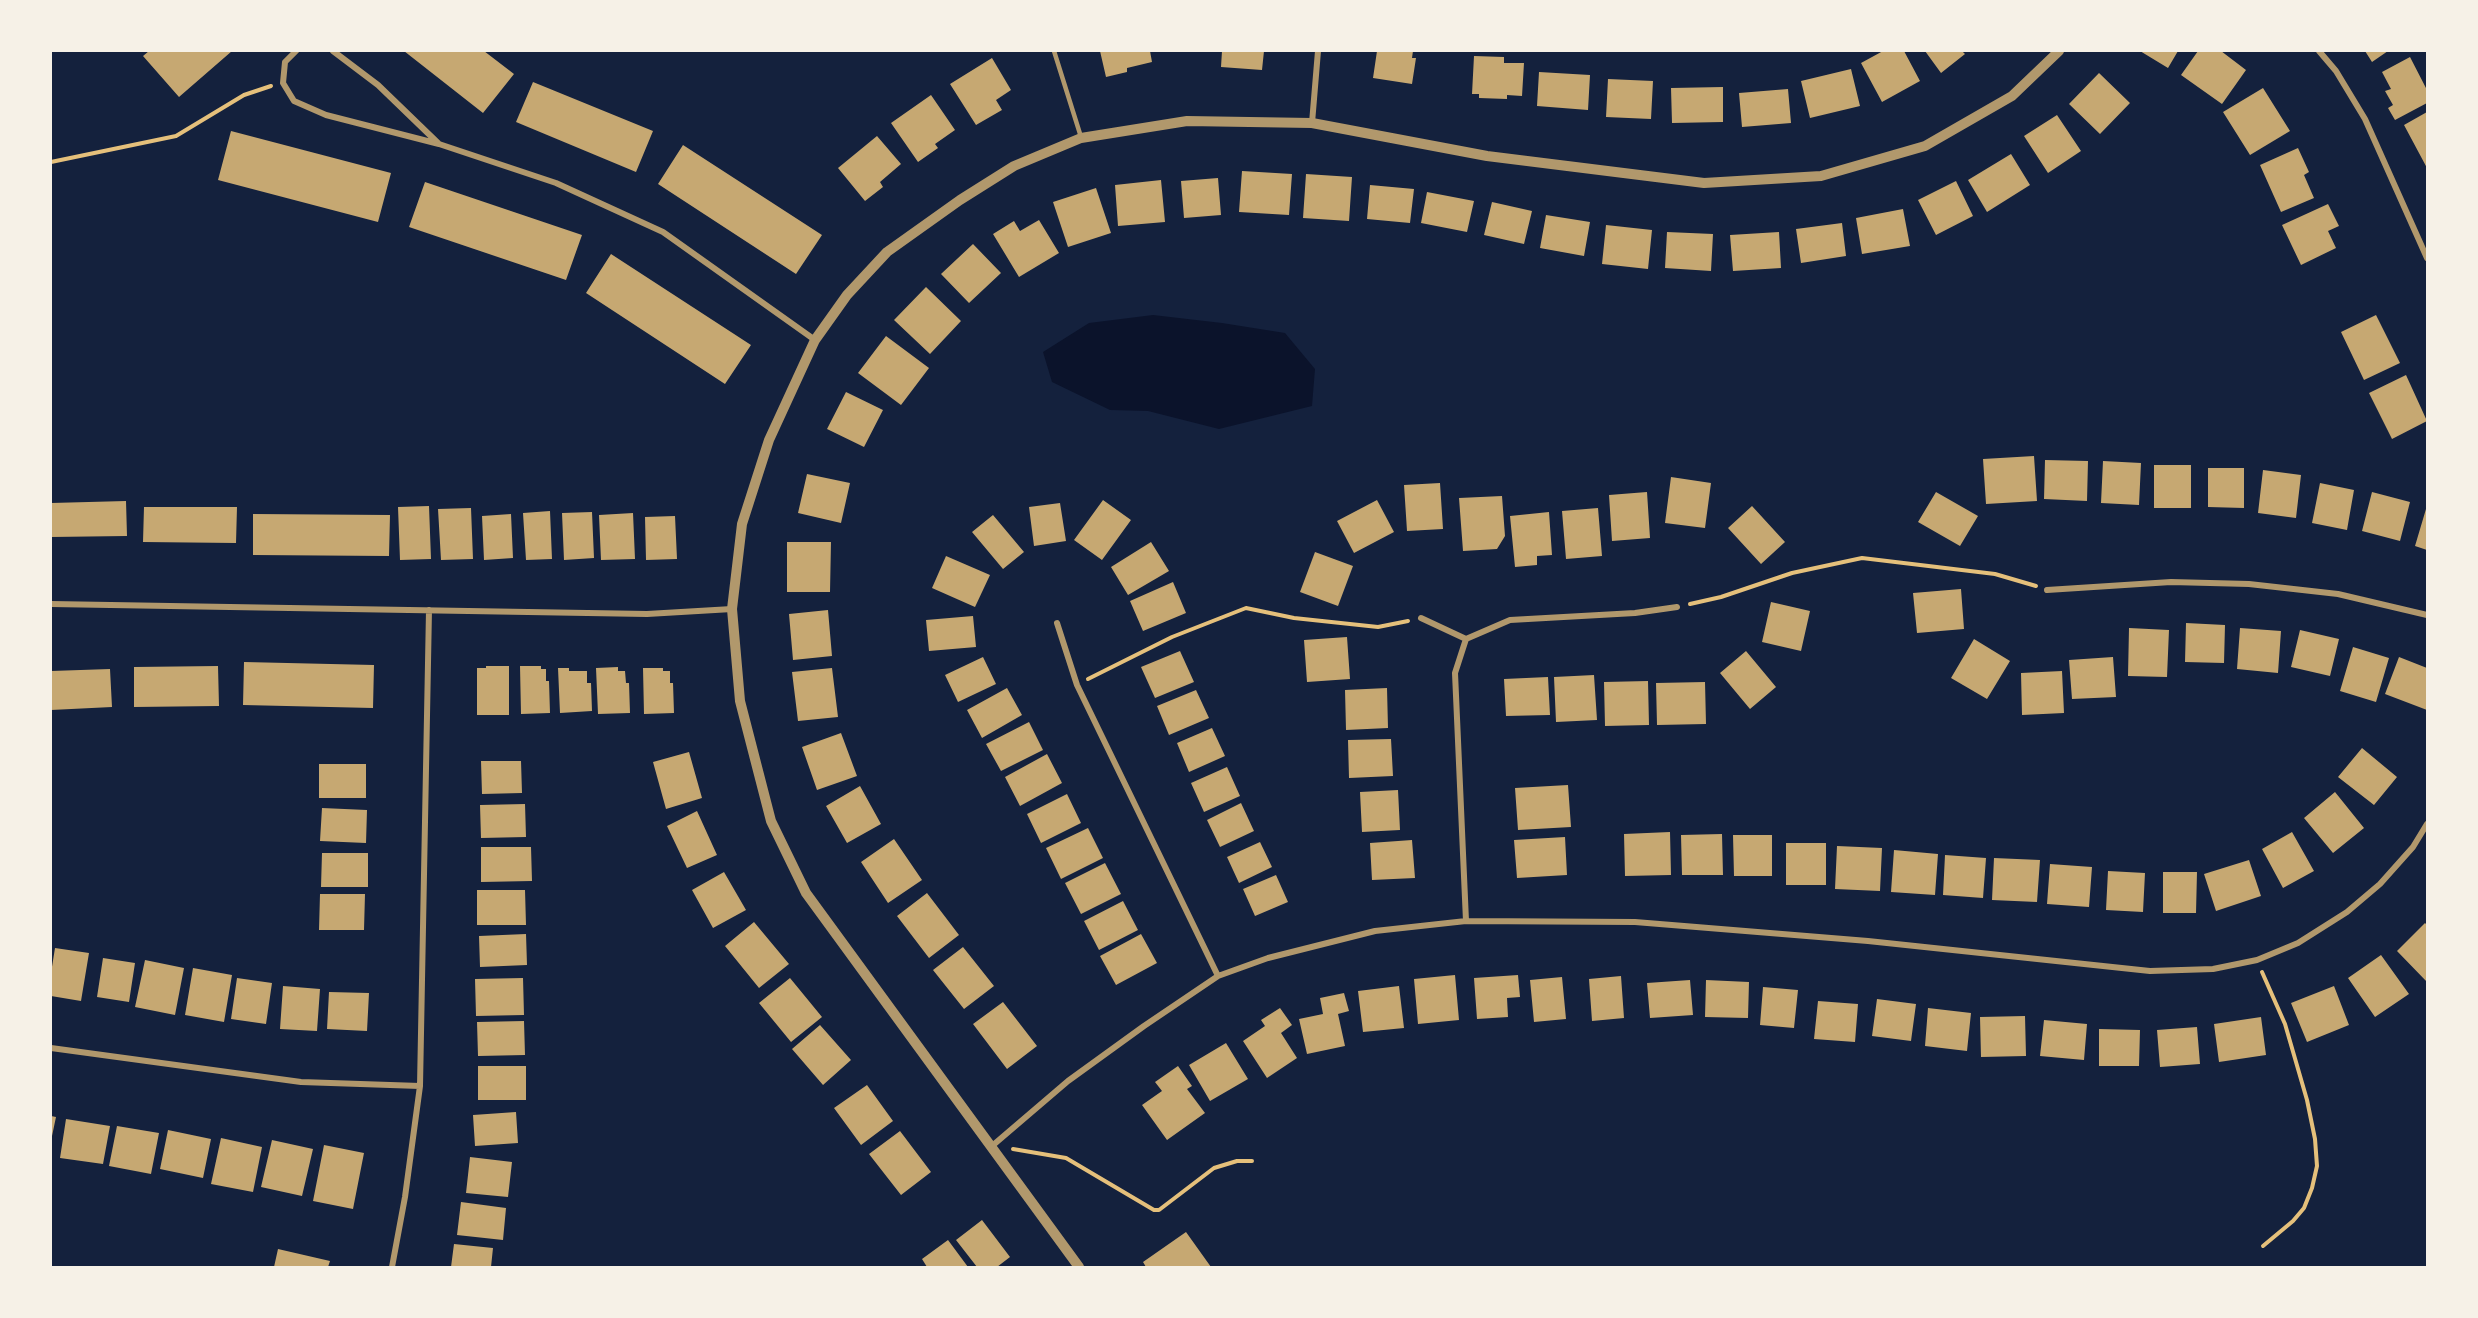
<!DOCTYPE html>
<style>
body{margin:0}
#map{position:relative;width:2478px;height:1318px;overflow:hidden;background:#14213d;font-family:Arial,sans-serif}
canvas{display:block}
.frame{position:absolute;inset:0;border:52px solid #f6f1e7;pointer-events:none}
</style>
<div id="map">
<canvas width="2478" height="1318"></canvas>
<div class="frame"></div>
</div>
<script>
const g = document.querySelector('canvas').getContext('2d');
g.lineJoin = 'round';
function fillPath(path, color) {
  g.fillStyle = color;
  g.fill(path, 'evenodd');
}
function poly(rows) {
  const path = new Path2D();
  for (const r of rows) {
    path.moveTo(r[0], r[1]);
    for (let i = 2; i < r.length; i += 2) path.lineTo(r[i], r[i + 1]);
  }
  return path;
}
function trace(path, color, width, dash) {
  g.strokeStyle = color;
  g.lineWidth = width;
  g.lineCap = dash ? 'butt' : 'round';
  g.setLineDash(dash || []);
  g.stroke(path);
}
fillPath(poly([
 [1153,315,1222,323,1285,333,1315,369,1312,406,1219,429,1148,411,1110,410,1052,382,1043,352,1089,323]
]), '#0b132b');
fillPath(poly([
 [149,51,232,51,179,97,143,56],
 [404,51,484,51,514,74,483,113],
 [1100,51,1150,51,1152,62,1127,68,1127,72,1106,77],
 [1222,51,1264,51,1262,70,1221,67],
 [1377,51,1413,51,1412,58,1416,58,1412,84,1373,78],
 [1883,51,1904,51,1920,81,1882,102,1861,63],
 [1925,51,1962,51,1965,54,1941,73],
 [2140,51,2178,51,2168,68],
 [2198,51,2221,51,2246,70,2222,104,2181,75],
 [2365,51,2388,51,2372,62],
 [1474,56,1504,57,1504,63,1524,63,1522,96,1507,95,1507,99,1479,98,1479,94,1472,94],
 [2410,57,2427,90,2427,103,2395,120,2388,108,2393,105,2385,91,2391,89,2382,72],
 [992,58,1011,90,996,100,1002,110,976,125,950,84],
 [1851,69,1860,106,1810,118,1801,81],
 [1539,72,1590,75,1588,110,1537,106],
 [2099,73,2130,103,2100,134,2069,104],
 [1608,79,1653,81,1651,119,1606,117],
 [533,82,653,131,636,172,516,122],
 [1723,87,1723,122,1672,123,1671,88],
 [2263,88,2290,131,2250,155,2223,112],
 [1788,89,1791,123,1742,127,1739,93],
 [931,95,955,130,935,144,938,148,918,162,891,123],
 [2427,112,2427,168,2404,125],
 [2057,115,2081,151,2048,173,2024,136],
 [231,131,391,173,378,222,218,180],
 [877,136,901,164,880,182,883,187,865,201,838,168],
 [683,145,822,235,796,274,658,184],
 [2298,148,2309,172,2304,175,2314,198,2281,212,2260,165],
 [2011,154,2030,185,1987,212,1968,180],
 [1242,171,1292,174,1289,215,1239,212],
 [1306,174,1352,177,1349,221,1303,218],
 [1218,178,1221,215,1184,218,1181,181],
 [1161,180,1165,222,1118,226,1115,185],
 [1956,181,1973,216,1936,235,1918,200],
 [425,182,582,235,566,280,409,227],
 [1370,185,1414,189,1410,223,1367,219],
 [1096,188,1111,233,1068,247,1053,202],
 [1427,192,1474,201,1467,232,1421,223],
 [1492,202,1532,211,1524,244,1484,235],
 [2328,204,2339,226,2328,231,2336,248,2301,265,2282,225],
 [1903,209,1910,246,1862,254,1856,218],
 [1546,215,1590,222,1584,256,1540,248],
 [1039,220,1059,253,1019,277,993,234,1014,221,1020,231],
 [1842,223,1846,256,1801,263,1796,229],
 [1606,225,1652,230,1648,269,1602,264],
 [1667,232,1713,234,1711,271,1665,268],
 [1779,232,1781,268,1733,271,1730,235],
 [973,244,1001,273,969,303,941,274],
 [611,254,751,345,725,384,586,293],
 [926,287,961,321,930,354,894,320],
 [2376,315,2400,363,2364,380,2341,332],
 [886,336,929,368,901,405,858,373],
 [2406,375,2427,421,2392,439,2369,393],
 [846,392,883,410,864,447,827,429],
 [2034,456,2037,501,1986,504,1983,459],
 [2045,460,2088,461,2087,501,2044,499],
 [2103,461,2141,463,2139,505,2101,503],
 [2154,465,2191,465,2191,508,2154,508],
 [2208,468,2244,468,2244,508,2208,507],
 [2263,470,2301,475,2296,518,2258,513],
 [807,474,850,483,841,523,798,513],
 [1671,477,1711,483,1705,528,1665,523],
 [1440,483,1443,529,1407,531,1404,485],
 [2320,483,2354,490,2347,530,2312,523],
 [1647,492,1650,538,1612,541,1609,495],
 [1936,492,1978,516,1960,546,1918,522],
 [2372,492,2410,502,2400,541,2362,531],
 [1502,496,1505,536,1497,549,1463,551,1459,498],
 [1103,500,1131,520,1102,560,1074,540],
 [1377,500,1394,532,1354,553,1337,521],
 [126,501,127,536,51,537,51,503],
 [1060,503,1066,541,1034,546,1029,507],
 [429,506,431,559,400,560,398,507],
 [1752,506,1785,542,1761,564,1728,528],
 [144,507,237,507,236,543,143,542],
 [471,508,473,559,441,560,438,509],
 [1598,508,1602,556,1566,559,1562,511],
 [2426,509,2427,510,2427,550,2415,546],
 [550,511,552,559,526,560,523,513],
 [592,512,594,558,564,560,562,513],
 [1549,512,1552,555,1537,556,1537,565,1515,567,1510,516],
 [633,513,635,559,601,560,599,515],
 [253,514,390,515,389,556,253,555],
 [511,514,513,558,484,560,482,516],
 [993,515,1024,552,1003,569,972,532],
 [675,516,677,559,646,560,645,517],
 [787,542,831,542,830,592,787,592],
 [1151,542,1169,571,1128,595,1111,567],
 [1315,552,1353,566,1338,606,1300,592],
 [946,556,990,575,975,607,932,588],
 [1173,582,1186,613,1143,631,1130,601],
 [1961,589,1964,629,1917,633,1913,593],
 [1771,602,1810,611,1801,651,1762,642],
 [828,610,832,656,793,660,789,614],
 [973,616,976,647,929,651,926,620],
 [2186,623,2225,625,2224,663,2185,662],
 [2129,628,2169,630,2167,677,2128,676],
 [2240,628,2281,631,2278,673,2237,669],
 [2300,630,2339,639,2330,676,2291,667],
 [1347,637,1350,679,1307,682,1304,640],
 [1974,639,2010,661,1987,699,1951,678],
 [2353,647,2389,658,2376,702,2340,691],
 [1180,651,1194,682,1155,698,1141,667],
 [1746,651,1776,687,1750,709,1720,673],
 [983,657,996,684,958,702,945,675],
 [2113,657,2116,697,2072,699,2069,660],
 [2399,657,2427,668,2427,710,2385,694],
 [244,662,374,665,373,708,243,705],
 [218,666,219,706,134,707,134,667],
 [486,666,509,666,509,715,477,715,477,668,486,668],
 [520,666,541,666,541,669,546,669,546,681,549,681,550,713,521,714],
 [618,667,618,671,625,671,626,683,629,683,630,713,598,714,596,668],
 [558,668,569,668,569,671,587,671,587,683,591,683,592,711,560,713],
 [643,668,663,668,663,671,670,671,670,683,673,683,674,713,644,714],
 [832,668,838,717,798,721,792,672],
 [110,669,112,707,51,710,51,671],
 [2062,671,2064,713,2022,715,2021,673],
 [1594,675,1597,720,1556,722,1554,677],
 [1548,677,1550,715,1506,716,1504,679],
 [1648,681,1649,725,1605,726,1604,682],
 [1705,682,1706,724,1657,725,1656,683],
 [1007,688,1022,715,982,738,967,710],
 [1387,688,1388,728,1346,730,1345,690],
 [1196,690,1209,718,1169,735,1157,706],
 [1029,722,1043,750,1001,771,986,744],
 [1212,728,1225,756,1189,772,1177,743],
 [841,733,857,776,817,790,802,747],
 [1391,739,1393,776,1349,778,1348,740],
 [2362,748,2397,777,2374,805,2338,777],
 [689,752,702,798,666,809,653,762],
 [1047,754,1062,783,1020,806,1005,777],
 [481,761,521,761,522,793,482,794],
 [319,764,366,764,366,798,319,798],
 [1227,767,1240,796,1204,812,1191,783],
 [1568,785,1571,827,1518,830,1515,788],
 [860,786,881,824,847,843,826,806],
 [1398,790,1400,830,1362,832,1360,792],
 [2335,792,2364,828,2333,853,2304,818],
 [1067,794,1081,823,1041,843,1027,814],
 [1241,803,1254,831,1220,847,1207,820],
 [525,804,526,837,481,838,480,805],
 [322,808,367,810,366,843,320,841],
 [697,811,717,855,687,868,667,826],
 [1088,828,1103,858,1061,879,1046,848],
 [1670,832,1671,875,1625,876,1624,834],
 [2292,832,2314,871,2283,888,2262,849],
 [1722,834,1723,875,1682,875,1681,835],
 [1733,835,1772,835,1772,876,1734,876],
 [1565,837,1567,875,1517,878,1514,840],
 [894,839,922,880,888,903,861,862],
 [1412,840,1415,878,1372,880,1370,843],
 [1260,842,1272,867,1239,883,1227,857],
 [1786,843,1826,843,1826,885,1786,885],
 [1837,846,1882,848,1880,891,1835,889],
 [481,847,531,847,532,881,481,882],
 [1894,850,1938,854,1935,895,1891,892],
 [322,853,368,853,368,887,321,887],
 [1945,855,1986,858,1983,898,1943,895],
 [1994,858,2040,860,2037,902,1992,900],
 [2249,860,2261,896,2216,911,2204,874],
 [1105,863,1121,894,1081,914,1065,883],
 [2050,864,2092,867,2089,907,2047,904],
 [2108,871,2145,873,2143,912,2106,910],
 [724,872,746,910,713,928,692,890],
 [2163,872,2197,872,2196,913,2163,913],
 [1276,875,1288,902,1255,916,1243,889],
 [477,890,525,890,526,925,477,925],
 [927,893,959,935,929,958,897,916],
 [320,894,365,894,364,930,319,930],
 [1123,901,1138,930,1099,950,1084,921],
 [754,922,789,964,759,988,725,946],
 [2425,923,2427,925,2427,982,2397,951],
 [526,934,527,965,480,967,479,936],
 [1141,934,1157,963,1116,985,1100,956],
 [963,947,994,986,964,1009,933,970],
 [55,948,89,953,81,1001,51,996,51,973],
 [2381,955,2409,994,2375,1017,2348,978],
 [103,958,135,963,129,1002,97,997],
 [145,960,184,968,175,1015,135,1007],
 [193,968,232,975,224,1022,185,1015],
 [1455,975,1459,1020,1418,1024,1414,979],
 [1518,975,1520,997,1507,998,1508,1017,1477,1019,1474,978],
 [1621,976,1624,1018,1592,1021,1589,979],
 [1562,977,1566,1019,1534,1022,1530,980],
 [237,978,272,983,266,1024,231,1019],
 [523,978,524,1015,476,1016,475,979],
 [790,978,822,1017,791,1042,759,1003],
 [1690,980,1693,1015,1650,1018,1647,983],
 [1706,980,1749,982,1748,1018,1705,1017],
 [283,986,320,989,317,1031,280,1029],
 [1399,986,1404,1028,1363,1032,1358,991],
 [2334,986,2349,1025,2307,1042,2291,1003],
 [1763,987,1798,990,1794,1028,1760,1025],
 [329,992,369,993,367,1031,327,1029],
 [1344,993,1349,1011,1338,1014,1345,1046,1307,1054,1299,1019,1323,1014,1320,998],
 [1877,999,1916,1004,1911,1041,1872,1036],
 [1818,1001,1858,1004,1855,1042,1814,1039],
 [1003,1002,1037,1046,1007,1069,973,1024],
 [1280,1008,1292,1025,1281,1033,1297,1058,1267,1078,1243,1041,1265,1026,1261,1020],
 [1928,1008,1971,1013,1967,1051,1925,1046],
 [2025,1016,2026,1056,1981,1057,1980,1017],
 [2261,1017,2266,1055,2219,1062,2214,1024],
 [2044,1020,2087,1024,2084,1060,2040,1056],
 [524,1021,525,1055,478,1056,477,1022],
 [820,1025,851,1060,823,1085,792,1049],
 [2197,1027,2200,1064,2160,1067,2157,1030],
 [2099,1029,2140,1030,2139,1066,2099,1066],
 [1226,1043,1248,1079,1210,1101,1189,1065],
 [478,1066,526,1066,526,1100,478,1100],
 [1178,1066,1192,1086,1187,1089,1205,1113,1167,1140,1142,1105,1162,1091,1155,1082],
 [867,1085,893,1121,861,1145,834,1108],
 [516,1112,518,1143,475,1146,473,1115],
 [51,1116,56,1117,52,1136,51,1136],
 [66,1119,110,1126,103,1164,60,1158],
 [117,1126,159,1133,151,1174,109,1166],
 [168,1130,211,1139,203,1178,160,1169],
 [900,1131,931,1172,901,1195,869,1154],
 [221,1138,262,1147,253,1192,211,1184],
 [272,1140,313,1149,302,1196,261,1187],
 [324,1145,364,1153,353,1209,313,1201],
 [470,1157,512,1162,508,1197,466,1193],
 [461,1202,506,1208,503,1240,457,1235],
 [982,1220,1010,1257,997,1267,977,1267,956,1240],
 [1186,1232,1211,1267,1146,1267,1143,1262],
 [948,1240,968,1267,927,1267,922,1259],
 [454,1244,493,1248,491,1267,451,1267],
 [278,1249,330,1261,328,1267,274,1267]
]), '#c6a872');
trace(poly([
 [51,162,176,136,244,95,271,86],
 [1690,604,1721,597,1792,573,1862,558,1995,574,2036,586],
 [1088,679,1172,637,1246,608,1294,618,1378,627,1408,621],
 [2262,972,2285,1024,2307,1100,2315,1139,2317,1166,2312,1188,2304,1208,2293,1221,2263,1246],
 [1013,1149,1066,1158,1154,1210,1159,1210,1214,1168,1237,1161,1252,1161]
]), '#e5c07b', 4);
trace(poly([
 [1054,51,1081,137]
]), '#b1986c', 4.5);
trace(poly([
 [296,51,285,62,283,83,294,101,326,115,439,144,556,183,663,232,815,340],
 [333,51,378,85,438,143],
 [2319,51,2336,71,2365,119,2427,258],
 [1312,123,1318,51],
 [2047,590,2171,582,2249,584,2338,594,2427,615],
 [51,604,647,614,732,609],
 [1421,618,1466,639],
 [1057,623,1077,685,1218,976],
 [1466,921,1455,673,1466,639,1510,620,1635,613,1677,607],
 [51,1048,301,1082,420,1086],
 [992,1146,1068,1081,1144,1026,1218,976,1268,958,1375,931,1466,921,1635,922,1868,941,2150,971,2213,969,2257,960,2298,943,2347,912,2380,884,2413,847,2427,824],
 [392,1267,405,1197,420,1086,429,610]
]), '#b1986c', 6);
trace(poly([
 [1079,1267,806,893,771,821,740,701,732,609,742,524,769,440,815,340,847,295,887,252,960,200,1014,166,1081,138,1187,121,1312,123,1487,156,1704,183,1821,176,1925,146,2012,96,2059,51]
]), '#b1986c', 10);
</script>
